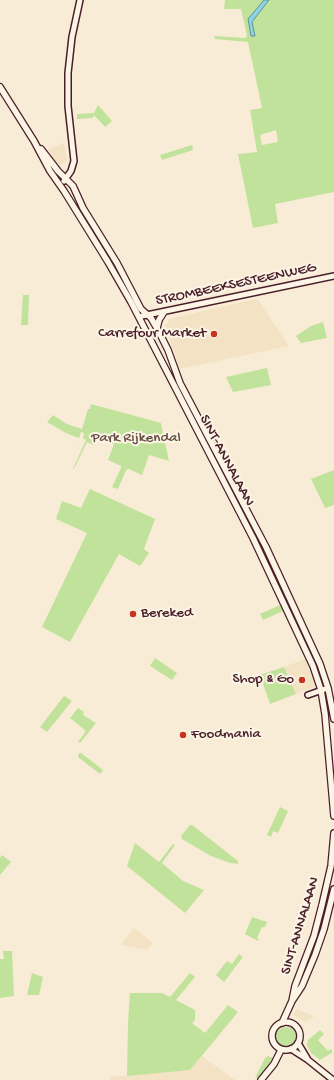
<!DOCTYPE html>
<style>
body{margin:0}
canvas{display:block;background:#f8ecd6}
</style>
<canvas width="334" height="1080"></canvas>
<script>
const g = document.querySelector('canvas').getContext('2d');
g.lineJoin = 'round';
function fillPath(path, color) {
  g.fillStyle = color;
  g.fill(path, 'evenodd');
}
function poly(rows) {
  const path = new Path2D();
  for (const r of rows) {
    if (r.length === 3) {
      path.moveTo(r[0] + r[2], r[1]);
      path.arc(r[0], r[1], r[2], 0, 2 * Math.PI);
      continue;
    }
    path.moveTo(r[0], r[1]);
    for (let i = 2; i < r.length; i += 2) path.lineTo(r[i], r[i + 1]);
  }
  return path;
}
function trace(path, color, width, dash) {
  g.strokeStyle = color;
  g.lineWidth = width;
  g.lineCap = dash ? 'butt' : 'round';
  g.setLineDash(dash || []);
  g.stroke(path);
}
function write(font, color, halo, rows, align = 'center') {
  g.font = font + ' "Gochi Hand",sans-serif';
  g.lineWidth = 4;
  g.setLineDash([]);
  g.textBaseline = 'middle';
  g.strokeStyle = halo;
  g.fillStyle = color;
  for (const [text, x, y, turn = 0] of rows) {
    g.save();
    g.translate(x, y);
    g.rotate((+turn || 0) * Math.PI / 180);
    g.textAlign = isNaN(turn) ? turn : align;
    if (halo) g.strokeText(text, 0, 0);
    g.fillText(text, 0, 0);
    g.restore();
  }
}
fillPath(poly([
 [64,143,67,162,58,165,48,149],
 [256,299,258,300,289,346,179,369,165,324,169,322,168,319],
 [305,659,315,685,314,687,296,694,284,667],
 [134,928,153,943,147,950,121,945],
 [297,1009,313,1016,315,1016,305,1022,293,1015],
 [202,1056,235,1080,111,1080,110,1077,190,1070]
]), '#f3e2c4');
fillPath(poly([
 [225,0,334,0,334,192,275,204,278,223,253,228,238,154,257,152,250,110,262,108,248,42,215,39,214,36,245,38,247,36,241,9,224,9],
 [276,130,278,142,262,145,260,135],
 [98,105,112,121,105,127,94,115,93,118,77,119,77,114,94,113],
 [192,145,193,150,162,160,160,155],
 [23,295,29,295,28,325,21,325],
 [323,322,327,338,301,343,296,336,311,326],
 [267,368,271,385,233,392,226,377],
 [91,404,161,423,169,461,149,455,142,475,129,469,126,470,118,489,112,487,121,468,121,466,108,460,114,444,96,439,93,445,87,442,74,469,73,469,86,440,83,438,84,433,81,432,70,467,79,438,66,433,47,422,53,415,67,424,82,429,88,409,90,409],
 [334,470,334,505,325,508,311,479],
 [90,489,155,519,144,549,149,553,140,566,119,554,70,642,42,627,87,533,56,519,62,501,81,508],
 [280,605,283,611,263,620,260,614],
 [155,658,177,673,172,680,150,666],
 [284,667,296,694,270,704,260,675],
 [64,696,72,701,47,732,40,727],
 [78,708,84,712,83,715,96,723,80,743,78,742,86,731,70,718],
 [79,753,81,753,103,770,100,774,78,757],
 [280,807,288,811,278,833,273,831,271,837,267,835],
 [192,825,238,861,238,864,230,863,211,856,182,839,181,836,190,825],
 [135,843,159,862,173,844,175,845,162,863,183,881,204,890,185,913,127,866],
 [2,855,11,862,0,875,0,858],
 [252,917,267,922,265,927,262,927,257,938,259,939,258,941,245,934],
 [3,951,12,951,14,996,0,998,0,959,4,959],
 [239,954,243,957,224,982,216,975,227,961,232,964],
 [32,973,43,977,39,995,27,995],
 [190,973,195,977,176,1000,195,1010,195,1020,192,1023,205,1033,228,1005,238,1012,190,1070,127,1076,128,1023,130,993,162,993,170,997],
 [286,1037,10],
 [320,1030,324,1034,318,1040,328,1051,331,1049,333,1052,320,1060,311,1053,307,1045,308,1040],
 [268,1056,273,1058,263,1073,259,1077,255,1078,265,1058]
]), '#c1e29a');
const water = poly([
 [264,0,269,0,252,22,255,36,251,36,248,19,264,0]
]);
fillPath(water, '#87d5e5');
trace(water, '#6f8c9b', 1);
const tertiary = poly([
 [64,181,71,171,74,161,68,106,68,73,72,37,80,0],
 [142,316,334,276],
 [308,695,325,689],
 [298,1043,307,1058],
 [291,1049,308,1060,333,1080]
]);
const secondary = poly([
 [0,87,34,141,50,171,64,191,108,262,131,302,253,538,313,666,321,690,325,714,334,816],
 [41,149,58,171,73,186,83,208,117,263,141,309,151,318,158,330,168,350,180,383,266,547,320,664,328,688,334,719],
 [157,328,159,320,164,312],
 [292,1001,295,986,314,936,322,905,331,866,334,833],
 [286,1036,14],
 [282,1023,292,1001,302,986,315,955,324,929,334,889],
 [261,1080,274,1064,281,1050]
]);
trace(tertiary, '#4a1f2b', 8);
trace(secondary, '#4a1f2b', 8);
trace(tertiary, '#fcf5e5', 5);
trace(secondary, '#fcf5e5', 5.5);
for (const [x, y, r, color] of [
 [214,334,4,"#c8321e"],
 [133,614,4,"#c8321e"],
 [302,680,4,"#c8321e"],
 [183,735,4,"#c8321e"]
]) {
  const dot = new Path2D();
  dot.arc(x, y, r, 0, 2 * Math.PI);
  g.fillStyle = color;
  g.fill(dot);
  trace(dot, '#fcf5e5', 1.5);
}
write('15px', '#4a1f2b', '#fcf5e5', [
 ["STROMBEEKSESTEENWEG",236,285,-12],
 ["SINT-ANNALAAN",226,461,62],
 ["SINT-ANNALAAN",301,926,-73]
]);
write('15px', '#4a1f2b', '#fcf5e5', [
 ["Carrefour Market",206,334],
 ["Bereked",141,614,"left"],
 ["Shop & Go",294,680],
 ["Foodmania",191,735,"left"]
], 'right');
write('15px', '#685047', '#fcf5e5', [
 ["Park Rijkendal",136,439]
]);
</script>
